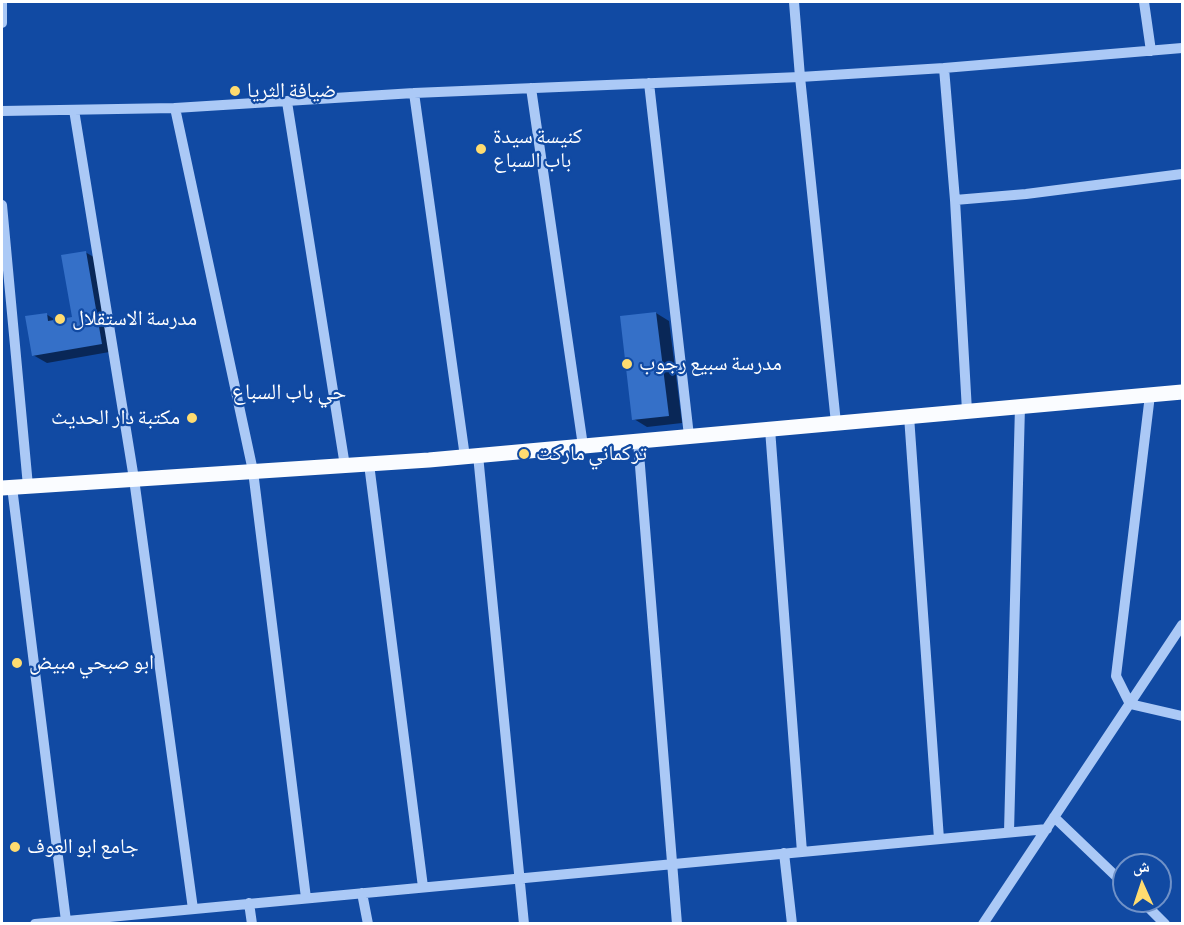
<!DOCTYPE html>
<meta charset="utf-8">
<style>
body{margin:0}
#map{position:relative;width:1184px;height:925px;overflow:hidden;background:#114aa3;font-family:"Alegreya Sans","Noto Naskh Arabic",sans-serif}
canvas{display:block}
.frame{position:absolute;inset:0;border:3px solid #fff;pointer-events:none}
.north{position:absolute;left:1112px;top:853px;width:60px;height:60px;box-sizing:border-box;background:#114aa3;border:2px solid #7092c8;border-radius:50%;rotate:357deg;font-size:16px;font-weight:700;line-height:24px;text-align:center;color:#fff}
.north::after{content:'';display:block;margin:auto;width:21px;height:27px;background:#ffdc70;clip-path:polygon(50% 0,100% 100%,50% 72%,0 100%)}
</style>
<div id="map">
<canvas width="1184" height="925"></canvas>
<div class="frame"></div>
<div class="north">ش</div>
</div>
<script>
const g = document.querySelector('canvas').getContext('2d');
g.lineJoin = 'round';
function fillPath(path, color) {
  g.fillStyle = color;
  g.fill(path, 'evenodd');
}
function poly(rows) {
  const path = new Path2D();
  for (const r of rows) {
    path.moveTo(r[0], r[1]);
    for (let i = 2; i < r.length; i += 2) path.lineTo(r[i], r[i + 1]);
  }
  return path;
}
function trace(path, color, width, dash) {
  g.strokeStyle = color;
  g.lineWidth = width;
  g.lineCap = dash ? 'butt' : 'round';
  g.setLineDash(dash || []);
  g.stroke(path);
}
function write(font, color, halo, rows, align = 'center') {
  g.font = font + ' "Alegreya Sans","Noto Naskh Arabic",sans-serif';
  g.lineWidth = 4.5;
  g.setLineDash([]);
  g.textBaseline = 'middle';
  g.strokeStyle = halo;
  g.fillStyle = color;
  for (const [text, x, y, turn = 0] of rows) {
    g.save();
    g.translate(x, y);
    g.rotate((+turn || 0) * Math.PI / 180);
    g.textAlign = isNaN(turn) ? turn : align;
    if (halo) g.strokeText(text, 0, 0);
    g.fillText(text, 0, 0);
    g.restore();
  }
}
fillPath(poly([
 [85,252,99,260,115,351,47,363,33,355,46,314,57,321,74,318],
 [656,313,669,321,682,423,647,427,634,419]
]), '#0007');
fillPath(poly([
 [86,251,102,344,32,356,25,316,47,313,48,321,72,317,61,255],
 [656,312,669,416,632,420,620,316]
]), '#3570c8');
trace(poly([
 [794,2,800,77,836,423],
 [1144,2,1151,51],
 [2,23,2,2],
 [944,68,955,200,1026,194,1182,174],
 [649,83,689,436],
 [531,88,583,446],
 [414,93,465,457],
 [287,102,345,466],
 [175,108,253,471,306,898],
 [74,110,134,479,193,909],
 [2,111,175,108,414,93,800,77,944,68,1182,48],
 [955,200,967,411],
 [2,205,28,486],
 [1150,395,1116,676,1130,704,1182,716],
 [909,416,939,839],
 [770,429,802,852],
 [638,441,677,924],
 [478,455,524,924],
 [369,464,423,887],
 [12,487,66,921],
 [1054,817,1124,884],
 [1009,832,1020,406],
 [784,853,792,924],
 [362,893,368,924],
 [1142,901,1165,924],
 [249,903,252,924],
 [35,924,1047,829],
 [983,924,1182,625]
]), '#abc9f6', 10);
trace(poly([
 [2,488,429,460,1182,392]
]), '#fafcff', 15);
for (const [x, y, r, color] of [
 [235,91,6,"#ffdc70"],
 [481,149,6,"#ffdc70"],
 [60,319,6,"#ffdc70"],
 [627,364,6,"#ffdc70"],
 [192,418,6,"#ffdc70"],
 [524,454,6,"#ffdc70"],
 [17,663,6,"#ffdc70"],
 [15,847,6,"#ffdc70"]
]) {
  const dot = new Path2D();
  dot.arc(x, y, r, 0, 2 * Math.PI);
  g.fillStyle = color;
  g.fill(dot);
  trace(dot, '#114aa3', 2);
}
write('21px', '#fff', '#114aa3', [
 ["ضيافة الثريا",247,91],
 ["كنيسة سيدة",493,137],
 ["باب السباع",493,161],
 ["مدرسة الاستقلال",72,319],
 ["مدرسة سبيع رجوب",639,364],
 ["مكتبة دار الحديث",180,418,"right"],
 ["تركماني ماركت",536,454],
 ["ابو صبحي مبيض",29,663],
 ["جامع ابو العوف",27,847]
], 'left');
write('22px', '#fff', '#114aa3', [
 ["حي باب السباع",289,392]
]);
</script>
